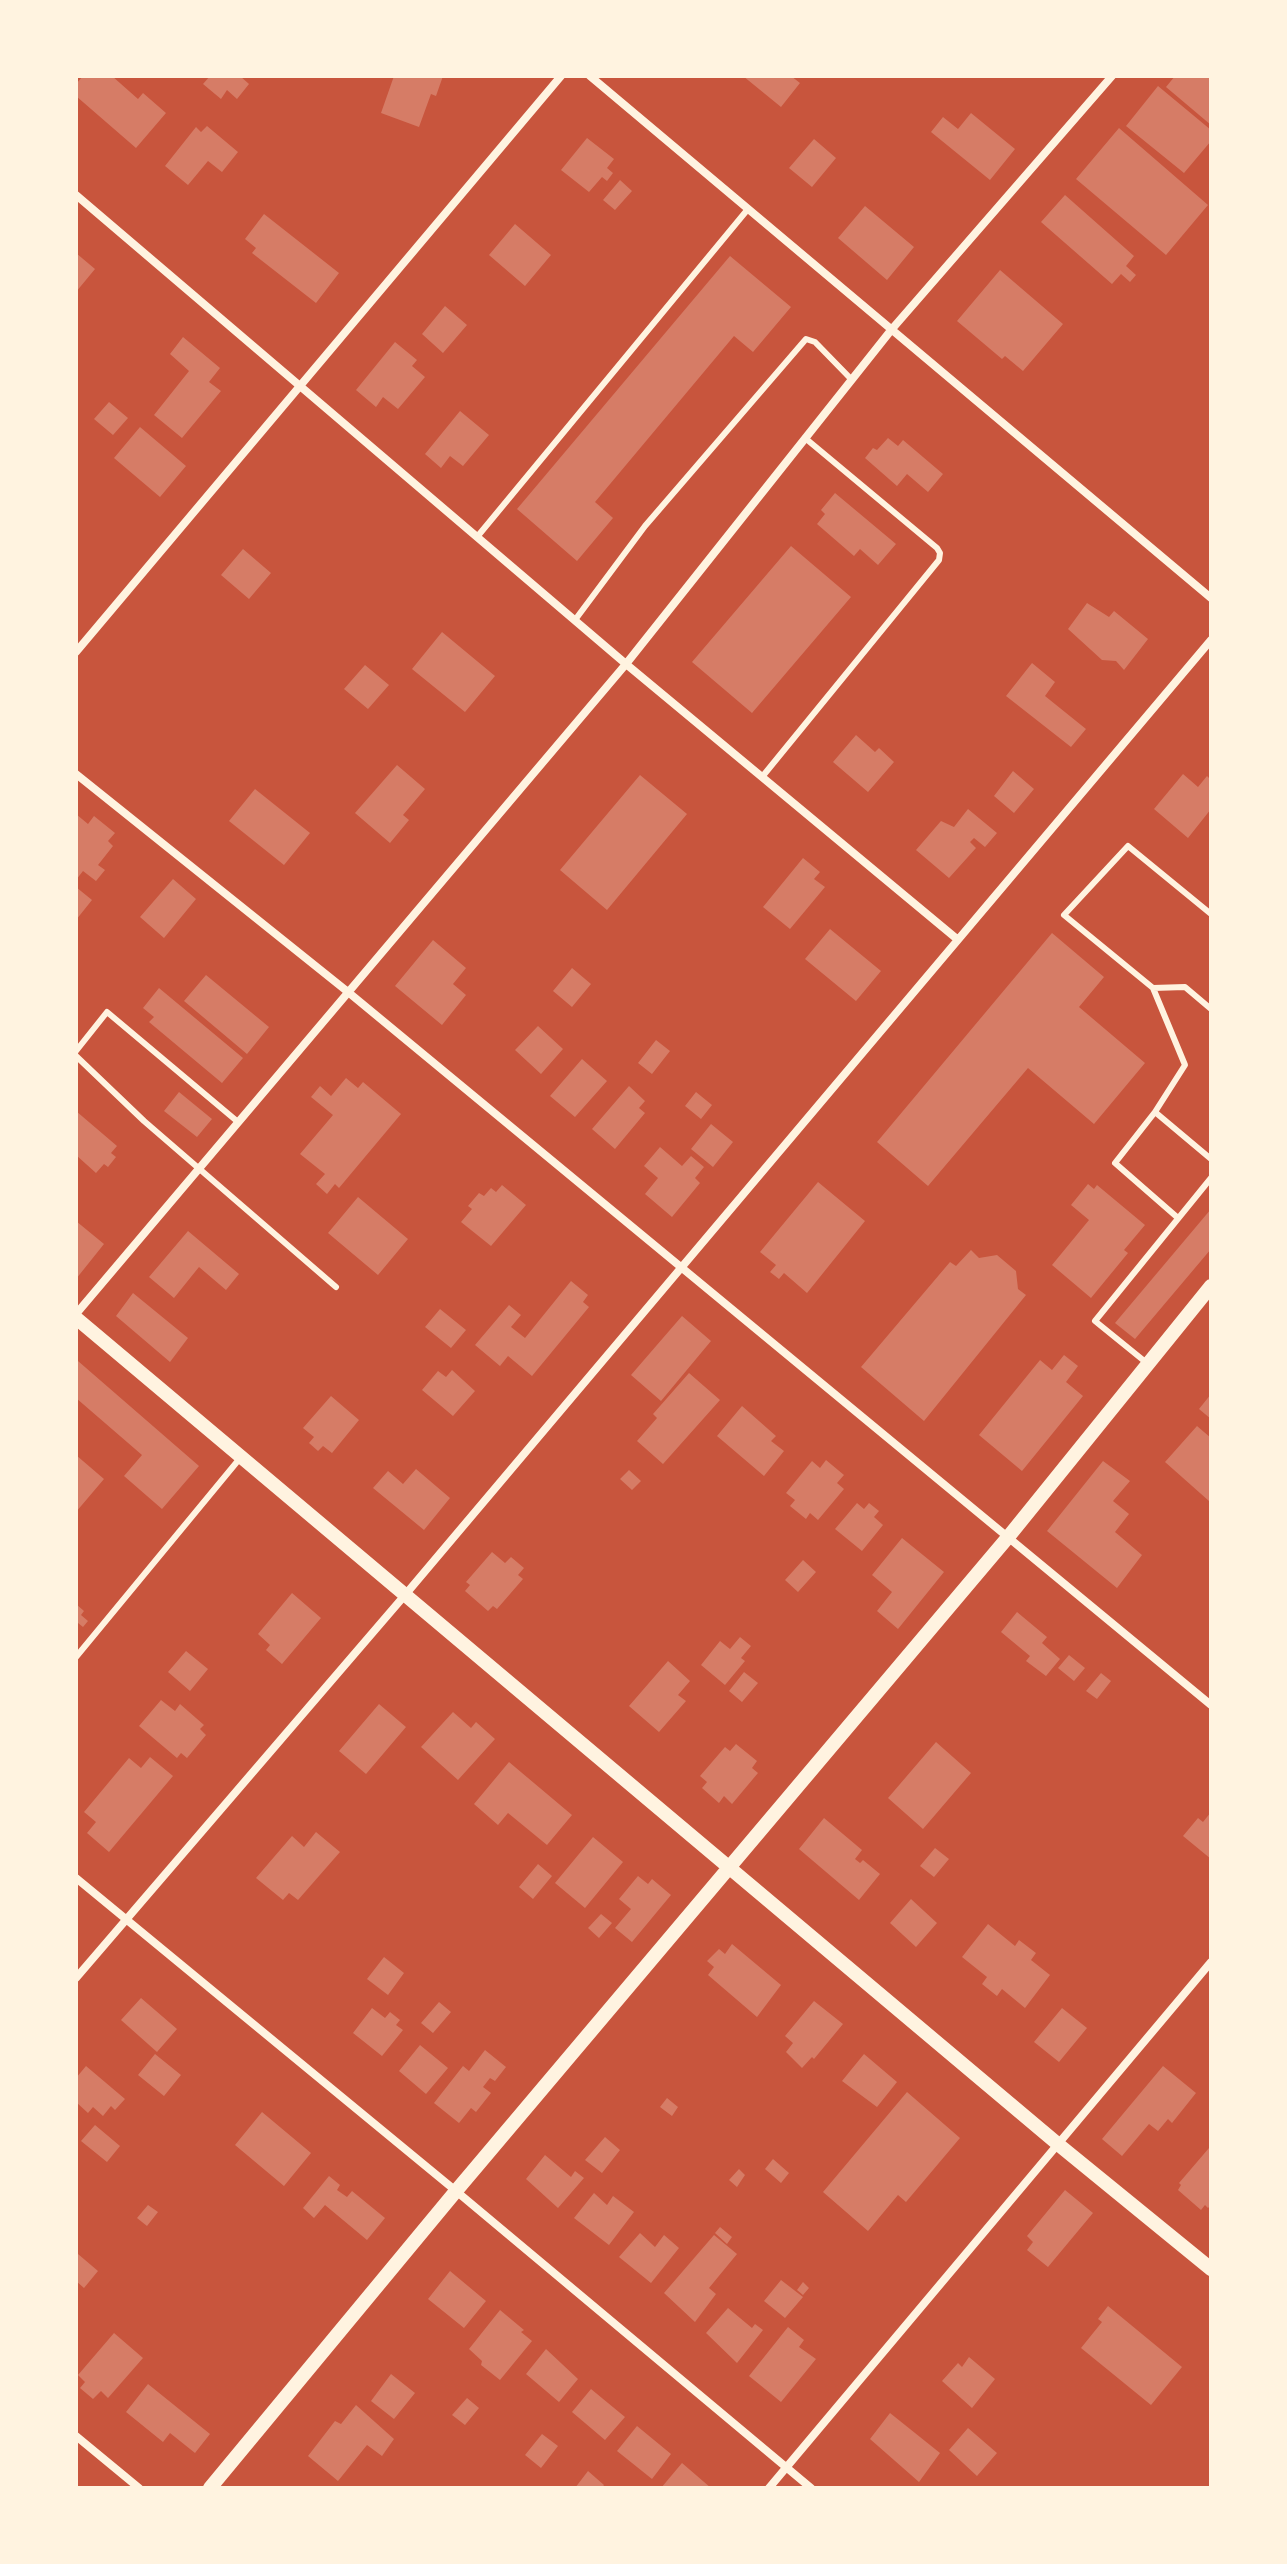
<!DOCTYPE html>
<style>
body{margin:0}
#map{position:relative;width:1287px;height:2564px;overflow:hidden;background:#c8553d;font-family:Montserrat,sans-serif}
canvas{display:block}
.frame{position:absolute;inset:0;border:78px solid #fff3e0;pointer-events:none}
</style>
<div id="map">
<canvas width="1287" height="2564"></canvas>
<div class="frame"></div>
</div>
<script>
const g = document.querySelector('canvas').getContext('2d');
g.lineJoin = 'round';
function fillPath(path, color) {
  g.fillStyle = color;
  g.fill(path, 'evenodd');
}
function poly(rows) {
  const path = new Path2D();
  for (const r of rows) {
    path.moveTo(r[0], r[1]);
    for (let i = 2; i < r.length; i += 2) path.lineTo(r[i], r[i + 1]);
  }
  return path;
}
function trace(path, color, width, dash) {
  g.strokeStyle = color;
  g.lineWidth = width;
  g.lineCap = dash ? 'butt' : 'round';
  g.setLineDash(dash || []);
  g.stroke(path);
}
fillPath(poly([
 [83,76,112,76,138,99,143,93,166,113,136,148,76,96,76,84],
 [210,76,240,76,249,84,237,99,227,90,221,99,203,84],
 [394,76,443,76,436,96,431,94,419,127,381,113],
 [743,76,791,76,800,83,781,107],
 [1175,76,1211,77,1211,125,1166,87],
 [1158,86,1211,130,1211,141,1184,173,1126,126],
 [971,113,1015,149,990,180,931,132,943,117,958,129],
 [207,126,238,152,222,172,208,161,188,185,165,166,196,127,201,132],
 [1119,128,1208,205,1166,255,1076,179],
 [587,138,614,159,607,168,613,173,607,181,602,177,589,192,561,170],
 [814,139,836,158,812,187,789,168],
 [620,180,632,191,615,210,603,200],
 [1065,195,1134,256,1126,266,1136,275,1130,282,1121,274,1112,284,1041,222],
 [865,206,914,247,887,280,838,238],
 [264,214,339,273,316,303,252,253,256,248,245,239],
 [515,224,551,255,525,286,489,255],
 [76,253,95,269,76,292],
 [730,256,791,307,753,352,734,336,595,502,613,518,577,561,517,509],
 [1000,270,1063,324,1023,371,1005,356,1002,359,957,321],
 [445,306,467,325,443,353,422,334],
 [183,337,220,368,209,382,221,391,182,438,154,415,189,371,170,354],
 [395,342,417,360,412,366,425,377,398,409,383,397,376,407,356,390],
 [109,402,128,418,113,435,94,419],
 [460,411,489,435,463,466,450,456,441,468,425,454],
 [140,427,186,466,160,497,114,458],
 [888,438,898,446,903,440,943,474,928,492,907,474,897,486,865,458,873,448,877,450],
 [835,493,896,544,878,565,860,549,854,556,817,524,825,514,821,510],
 [791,546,851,597,752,713,692,662],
 [243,549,271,573,249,599,221,575],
 [1087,603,1109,617,1114,611,1148,639,1124,670,1116,661,1102,660,1068,629],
 [442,632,495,676,465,712,412,669],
 [1032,663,1055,682,1045,696,1086,729,1071,747,1006,696],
 [365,665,389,685,368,709,344,689],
 [856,735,875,752,879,748,894,762,868,792,833,762],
 [397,765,425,789,403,815,409,820,390,843,355,813],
 [1013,771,1034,789,1014,813,994,796],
 [1183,774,1198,787,1207,776,1211,780,1211,809,1188,838,1154,809],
 [640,775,687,814,607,910,560,870],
 [255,789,310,833,284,865,229,821],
 [968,809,997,833,985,847,974,838,970,842,976,848,949,878,916,850,941,821,954,827],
 [76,814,88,824,94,816,115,833,108,841,113,846,98,865,105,870,96,881,83,871,76,880],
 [803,858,820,872,814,879,825,887,790,929,763,907],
 [173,879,196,899,164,938,140,917],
 [76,887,92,900,76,920],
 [830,929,881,971,856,1001,805,959],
 [1052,933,1104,977,1079,1007,1145,1063,1094,1124,1028,1068,928,1186,877,1142],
 [433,940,466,968,453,984,466,995,442,1025,395,986],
 [572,968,591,984,572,1007,553,991],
 [206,975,269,1027,247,1054,184,1001],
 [159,988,243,1058,222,1083,149,1022,154,1017,143,1008],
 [538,1026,563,1049,541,1074,515,1050],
 [656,1040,670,1051,652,1074,638,1063],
 [582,1059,607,1081,575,1117,550,1096],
 [346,1078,358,1088,363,1082,401,1114,339,1188,335,1184,327,1194,316,1184,325,1174,300,1154,333,1115,311,1097,320,1086,331,1096],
 [629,1086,645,1101,639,1108,645,1113,615,1149,592,1129],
 [179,1092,212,1119,197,1137,164,1111],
 [696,1092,712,1105,701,1119,685,1106],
 [76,1111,117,1146,111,1153,116,1157,108,1167,104,1164,96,1173,76,1155],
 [711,1124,733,1142,713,1167,691,1149],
 [660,1147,682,1166,691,1156,704,1167,695,1178,700,1183,672,1217,645,1194,658,1178,644,1166],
 [818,1182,865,1221,807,1293,784,1273,779,1279,770,1272,776,1265,760,1252],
 [1088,1184,1094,1189,1097,1185,1145,1225,1124,1250,1128,1253,1091,1298,1052,1265,1089,1220,1071,1205],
 [502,1185,526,1205,491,1246,461,1222,472,1209,468,1206,479,1193,484,1196,491,1188,496,1192],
 [358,1197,408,1239,378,1275,328,1233],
 [1211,1209,1211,1249,1135,1339,1115,1323],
 [76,1221,104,1244,76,1279],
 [188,1231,239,1274,226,1290,199,1267,174,1298,149,1277],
 [971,1250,979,1258,997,1255,1016,1271,1018,1289,1026,1295,924,1421,861,1367,950,1262,956,1266],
 [571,1281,588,1295,583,1302,589,1307,532,1376,508,1356,500,1366,475,1345,509,1305,521,1315,511,1327,525,1338],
 [133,1293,188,1338,170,1362,116,1316],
 [440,1309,466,1330,451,1348,425,1327],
 [682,1316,711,1341,661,1401,631,1375],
 [1064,1355,1078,1366,1066,1382,1083,1396,1022,1471,979,1435,1040,1360,1052,1370],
 [78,1361,199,1466,162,1509,124,1476,142,1455,76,1398],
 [452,1370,475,1391,453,1416,422,1390,438,1371,446,1377],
 [689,1373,720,1400,663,1464,637,1441,657,1418,653,1414],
 [1211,1394,1211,1419,1199,1409],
 [331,1396,359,1420,332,1453,323,1446,318,1451,309,1443,314,1437,303,1428],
 [742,1406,776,1436,771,1441,784,1451,764,1476,717,1436],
 [1197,1426,1211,1438,1209,1501,1165,1462],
 [76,1455,104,1479,76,1512],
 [826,1460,844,1475,837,1483,844,1489,818,1520,810,1513,806,1519,790,1506,795,1500,786,1493,812,1461,820,1468],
 [1103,1461,1130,1481,1113,1501,1129,1514,1115,1532,1142,1555,1117,1588,1047,1531],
 [416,1469,450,1498,424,1530,373,1488,388,1471,403,1484],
 [629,1470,641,1481,632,1490,620,1479],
 [857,1503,864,1509,869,1503,879,1511,874,1517,883,1525,862,1551,835,1529],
 [902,1538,944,1572,898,1629,877,1611,892,1592,872,1575],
 [492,1552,505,1563,511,1557,524,1568,518,1575,523,1579,497,1609,493,1606,488,1611,465,1591,470,1585,466,1582],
 [803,1560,816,1572,798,1592,785,1580],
 [292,1593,321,1618,282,1664,266,1650,270,1645,258,1634],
 [76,1604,84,1611,81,1615,88,1621,83,1627,78,1623,76,1625],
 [1017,1612,1047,1637,1042,1643,1060,1659,1046,1676,1026,1661,1030,1656,1001,1632],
 [740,1637,751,1646,741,1658,745,1661,725,1685,701,1665,720,1641,730,1649],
 [186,1651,208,1669,190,1691,168,1672],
 [1069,1655,1085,1668,1074,1681,1058,1668],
 [668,1661,690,1681,678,1695,686,1701,659,1732,629,1706],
 [744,1672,758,1683,742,1702,729,1691],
 [1101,1673,1111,1681,1097,1699,1086,1691],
 [161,1700,175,1711,180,1704,204,1725,200,1729,206,1735,187,1758,181,1753,177,1758,139,1726],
 [379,1704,406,1727,366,1774,339,1751],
 [453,1712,471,1728,476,1722,495,1739,458,1780,421,1747],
 [936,1742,971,1773,923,1829,888,1798],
 [736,1744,757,1761,752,1768,758,1773,732,1804,724,1796,719,1803,702,1788,707,1782,700,1776,725,1747,730,1751],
 [150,1757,173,1776,109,1852,87,1833,96,1822,84,1812,129,1758,141,1768],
 [509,1762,572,1815,547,1845,508,1813,498,1825,474,1804],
 [1211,1812,1211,1859,1183,1836,1198,1818,1203,1822],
 [824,1818,862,1850,855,1859,860,1863,863,1860,880,1874,859,1900,799,1849],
 [316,1832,340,1852,298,1900,289,1893,283,1900,256,1878,292,1836,304,1847],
 [593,1837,623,1862,585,1908,555,1883],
 [935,1848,949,1859,934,1877,920,1866],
 [538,1864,552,1876,533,1899,519,1887],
 [638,1876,648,1884,652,1879,671,1895,632,1942,615,1928,631,1909,619,1899],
 [911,1899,937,1923,916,1947,890,1923],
 [601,1914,612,1923,599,1938,588,1928],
 [988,1924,1015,1946,1019,1940,1036,1953,1031,1960,1050,1975,1025,2008,1002,1989,997,1996,982,1984,987,1977,962,1957],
 [732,1944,781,1985,757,2017,708,1975,714,1967,707,1961,719,1949,725,1954],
 [384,1957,404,1973,388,1995,367,1979],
 [141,1998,177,2029,157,2052,121,2020],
 [814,2001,843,2024,814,2059,812,2057,802,2068,786,2052,793,2043,785,2036],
 [439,2002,451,2012,433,2033,421,2023],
 [372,2008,385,2018,390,2012,400,2020,396,2025,403,2030,382,2056,353,2033],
 [1062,2008,1087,2028,1059,2062,1034,2042],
 [420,2045,448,2068,426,2094,399,2071],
 [485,2050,506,2067,495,2081,490,2078,483,2087,491,2093,476,2112,471,2108,459,2123,434,2103,463,2066,469,2071],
 [155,2054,181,2075,164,2096,138,2075],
 [864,2054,897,2082,877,2107,842,2081],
 [86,2066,125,2099,115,2110,111,2106,103,2116,93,2107,88,2113,76,2102,76,2078],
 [1163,2066,1196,2093,1172,2123,1168,2119,1158,2131,1149,2124,1122,2156,1102,2139],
 [907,2092,960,2138,906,2202,898,2195,868,2231,823,2192],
 [667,2098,678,2107,672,2116,660,2107],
 [262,2112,311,2153,284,2186,235,2145],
 [95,2125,120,2146,107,2162,81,2141],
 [605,2137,620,2150,602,2173,585,2160],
 [1209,2148,1211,2150,1211,2205,1208,2208,1205,2205,1201,2210,1178,2190,1181,2185,1179,2183],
 [545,2155,571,2177,575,2171,584,2178,558,2208,526,2179],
 [773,2159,789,2173,781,2183,765,2169],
 [739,2169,745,2175,737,2187,729,2180],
 [329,2176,340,2185,337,2190,347,2197,352,2191,385,2218,367,2240,325,2205,314,2218,303,2208],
 [1065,2190,1093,2213,1048,2267,1027,2250,1033,2242,1027,2236],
 [594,2193,607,2205,613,2196,634,2212,609,2245,574,2218],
 [148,2205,158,2212,147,2226,137,2218],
 [720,2227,732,2237,727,2244,715,2233],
 [640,2233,655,2247,664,2235,679,2248,651,2283,619,2257],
 [714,2235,737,2254,709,2288,716,2294,695,2322,664,2293],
 [78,2254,98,2271,84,2288,76,2281],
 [450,2271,486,2301,464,2328,428,2299],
 [781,2280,803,2297,785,2318,764,2301],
 [803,2282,809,2288,803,2295,797,2290],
 [1108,2306,1182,2367,1151,2405,1081,2348,1102,2322,1098,2319],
 [728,2308,752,2328,755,2324,763,2330,737,2363,706,2333],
 [500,2310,524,2330,521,2332,532,2341,500,2380,481,2365,482,2361,469,2349],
 [788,2327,804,2340,799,2347,816,2359,781,2402,749,2376],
 [114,2333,143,2358,108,2398,101,2391,93,2399,80,2388,85,2382,78,2375],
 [546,2349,578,2379,559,2402,526,2374],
 [969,2357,995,2379,972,2408,942,2381,958,2363,962,2367],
 [391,2374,415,2393,394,2419,371,2401],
 [148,2384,210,2434,195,2453,170,2433,163,2442,126,2412],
 [591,2389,625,2417,605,2440,572,2412],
 [467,2398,479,2408,465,2425,452,2415],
 [356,2405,394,2439,382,2456,367,2445,338,2481,308,2456,335,2421,341,2424],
 [890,2413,940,2453,919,2482,870,2439],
 [637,2426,671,2454,652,2479,617,2451],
 [968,2428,997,2453,977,2476,949,2450],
 [542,2434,558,2446,541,2468,525,2455],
 [682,2463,711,2488,661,2488],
 [588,2471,604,2485,602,2488,575,2488]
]), '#d67c66');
trace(poly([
 [477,537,748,209],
 [575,620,645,526,806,339,815,342,852,380],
 [762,777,939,560,940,553,937,548,805,438],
 [1211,914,1128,846,1064,915,1153,988,1185,1065,1155,1112,1211,1159],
 [1153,988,1185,987,1211,1009],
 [76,1051,107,1012,238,1122],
 [76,1056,144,1121,336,1287],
 [1155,1112,1115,1163,1178,1218],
 [1148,1364,1095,1321,1211,1178],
 [76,1657,241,1457]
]), '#fff3e0', 6);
trace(poly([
 [590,76,1211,598],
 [76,195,626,664,957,939],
 [76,652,561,76],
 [76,774,348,992,1211,1705],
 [76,1314,626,664,892,329,1112,76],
 [76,1878,456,2191,811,2488],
 [76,1978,405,1595,1211,640],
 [76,2436,139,2488],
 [769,2488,1211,1962]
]), '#fff3e0', 8);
trace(poly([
 [76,1318,1059,2145,1211,2269],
 [210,2488,456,2191,1009,1536,1211,1286]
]), '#fff3e0', 14);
</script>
